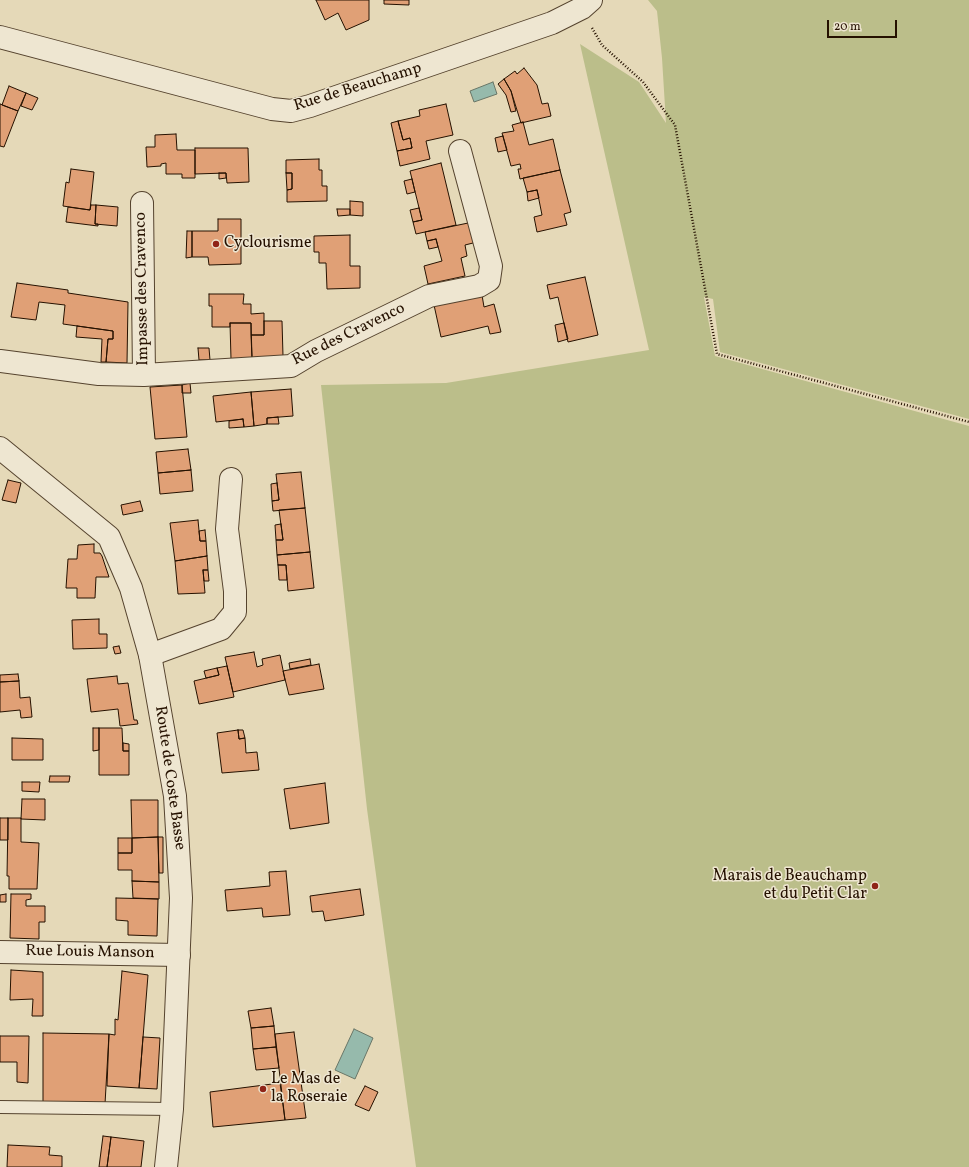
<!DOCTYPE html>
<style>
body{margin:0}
#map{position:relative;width:969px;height:1167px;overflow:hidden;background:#e5d9b8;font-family:Vollkorn,serif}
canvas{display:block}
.scale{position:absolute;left:827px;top:20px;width:70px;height:18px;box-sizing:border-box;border:2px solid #251100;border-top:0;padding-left:5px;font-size:12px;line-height:14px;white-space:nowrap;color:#251100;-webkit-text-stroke:3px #eee6d1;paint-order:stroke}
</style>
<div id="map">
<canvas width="969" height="1167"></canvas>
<div class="scale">20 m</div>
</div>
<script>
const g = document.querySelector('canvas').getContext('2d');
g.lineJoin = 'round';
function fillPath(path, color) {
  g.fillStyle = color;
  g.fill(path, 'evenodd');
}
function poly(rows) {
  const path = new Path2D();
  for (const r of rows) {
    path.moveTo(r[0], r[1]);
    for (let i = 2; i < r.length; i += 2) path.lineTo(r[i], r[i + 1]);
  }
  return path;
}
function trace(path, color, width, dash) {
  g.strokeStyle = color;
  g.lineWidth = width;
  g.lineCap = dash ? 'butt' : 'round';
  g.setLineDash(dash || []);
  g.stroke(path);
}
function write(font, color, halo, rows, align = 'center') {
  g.font = font + ' Vollkorn,serif';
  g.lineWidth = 3;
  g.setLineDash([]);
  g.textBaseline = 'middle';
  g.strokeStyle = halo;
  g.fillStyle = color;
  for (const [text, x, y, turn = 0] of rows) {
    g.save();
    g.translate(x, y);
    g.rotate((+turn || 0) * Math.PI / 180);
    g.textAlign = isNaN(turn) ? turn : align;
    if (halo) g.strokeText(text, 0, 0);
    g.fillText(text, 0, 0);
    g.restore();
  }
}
fillPath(poly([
 [648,0,969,0,969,419,720,352,713,299,704,297,715,356,969,426,969,1167,416,1167,367,809,321,385,446,383,649,350,580,44,639,82,666,123,662,58,657,11]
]), '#bbbe8a');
const water = poly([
 [493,82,497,94,474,102,470,91,493,82],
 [354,1029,373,1038,355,1079,335,1070,354,1029]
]);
fillPath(water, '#96baac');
trace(water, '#697667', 1);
const building = poly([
 [316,0,369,0,369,20,346,30,338,13,325,20,316,0],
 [384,0,409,0,409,5,384,4,384,0],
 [524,68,537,85,542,104,548,103,551,116,521,123,511,91,504,79,515,71,517,74,524,68],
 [504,79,511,91,516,111,511,112,506,95,498,84,504,79],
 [9,86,26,93,18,111,2,105,9,86],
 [26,93,38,98,32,110,21,106,26,93],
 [0,104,18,111,4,147,0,146,0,104],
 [446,104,453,135,426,141,430,159,400,166,397,151,412,148,410,138,403,140,398,121,420,116,419,110,446,104],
 [398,121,403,140,410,138,412,148,397,151,391,123,398,121],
 [523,122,529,145,553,139,560,170,520,179,518,169,521,169,520,164,511,166,502,133,514,131,512,125,523,122],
 [176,134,177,150,195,150,195,178,182,178,182,174,166,174,166,163,161,164,161,166,147,167,146,147,155,147,155,135,176,134],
 [503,136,507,150,498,152,495,138,503,136],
 [195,148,248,148,249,182,227,183,226,173,195,174,195,148],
 [319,159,319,170,322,170,322,186,327,186,327,201,287,202,287,190,292,189,292,173,286,173,286,160,319,159],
 [441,163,456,225,416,234,413,222,422,220,410,171,441,163],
 [71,169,94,172,90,210,63,206,66,182,69,183,71,169],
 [560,170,571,212,564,214,567,225,537,232,534,217,542,215,537,190,527,192,523,178,560,170],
 [219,173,226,173,226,178,219,179,219,173],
 [286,173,292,173,292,189,287,190,286,173],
 [412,179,415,192,407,194,404,181,412,179],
 [537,190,539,198,528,201,527,192,537,190],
 [350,201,363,202,363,216,350,215,350,201],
 [91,205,96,205,95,224,98,224,98,226,66,222,68,207,90,210,91,205],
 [96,205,118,207,117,226,95,224,96,205],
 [419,208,422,220,413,222,410,210,419,208],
 [337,209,350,209,350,215,338,216,337,209],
 [218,219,241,219,241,264,209,265,208,257,192,257,192,231,218,231,218,219],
 [473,222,477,242,465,245,467,256,461,258,465,276,428,284,424,266,442,261,436,239,427,241,425,232,473,222],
 [187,231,192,231,192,257,186,258,187,231],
 [350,235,350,266,360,266,360,288,327,289,326,263,319,263,319,252,314,252,314,236,350,235],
 [436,239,438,247,429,249,427,241,436,239],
 [585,277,598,335,568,342,558,297,550,299,547,285,585,277],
 [17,283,68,290,68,293,128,302,127,363,106,362,108,339,113,339,113,331,63,324,65,305,39,302,36,320,11,317,17,283],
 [209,294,244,294,243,304,251,304,251,314,264,313,264,335,251,335,251,323,230,323,230,327,212,327,212,306,209,306,209,294],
 [482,295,484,307,494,304,501,332,490,334,488,326,441,337,434,305,482,295],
 [264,321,282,321,283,356,252,358,251,335,264,335,264,321],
 [230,323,251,323,252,358,231,359,230,323],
 [564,323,568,339,558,342,555,325,564,323],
 [77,326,113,331,113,339,108,339,106,362,101,362,102,339,76,337,77,326],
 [198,348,209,348,210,360,199,360,198,348],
 [190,383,191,393,182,393,182,385,190,383],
 [182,385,187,437,155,439,150,387,182,385],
 [291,389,293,416,267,418,267,424,254,426,251,392,291,389],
 [251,392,254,426,244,427,243,419,216,422,213,396,251,392],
 [278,417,279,424,267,424,267,418,278,417],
 [243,419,244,427,229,428,229,421,243,419],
 [188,449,191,470,158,473,156,452,188,449],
 [191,470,193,491,160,494,158,473,191,470],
 [301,472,305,508,273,511,272,501,279,500,276,474,301,472],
 [8,480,21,483,16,503,2,500,8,480],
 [277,483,279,500,272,501,271,484,277,483],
 [140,501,143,511,123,515,121,505,140,501],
 [305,508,310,552,277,555,276,540,283,540,279,510,305,508],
 [198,520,200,541,206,541,207,556,175,561,170,523,198,520],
 [281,524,283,540,276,540,275,525,281,524],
 [205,530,206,541,200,541,199,531,205,530],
 [94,544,94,553,100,553,102,556,109,577,96,577,95,598,77,598,77,588,66,588,68,559,77,559,78,545,94,544],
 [310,552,314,588,288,591,286,565,278,565,277,555,310,552],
 [207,556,208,570,203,570,205,593,178,594,175,561,207,556],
 [278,565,286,565,287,580,279,580,278,565],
 [203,570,208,570,209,581,204,581,203,570],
 [99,619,99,634,107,634,107,648,73,649,72,620,99,619],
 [119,646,121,653,115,654,113,647,119,646],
 [254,652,257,667,263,665,262,659,280,655,285,680,233,692,225,657,254,652],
 [310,659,311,665,290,669,289,663,310,659],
 [319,664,324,689,289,695,283,671,319,664],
 [227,666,234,697,199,704,194,681,219,675,217,668,227,666],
 [217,668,219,675,206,678,204,671,217,668],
 [18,674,19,681,0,682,0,675,18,674],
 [117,676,118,684,128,683,134,720,137,720,138,724,120,726,118,709,91,712,87,679,117,676],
 [19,681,20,698,30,697,32,717,21,718,20,710,0,712,0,682,19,681],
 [93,728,99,728,99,750,93,751,93,728],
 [99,728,122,728,123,751,129,751,129,775,99,775,99,728],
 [238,730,239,739,245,738,246,753,257,752,259,770,222,773,217,733,238,730],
 [238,730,243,730,245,738,239,739,238,730],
 [12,738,43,739,43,760,12,760,12,738],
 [123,743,129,744,129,751,123,751,123,743],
 [50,776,70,776,69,782,49,782,50,776],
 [22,782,40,782,39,792,22,791,22,782],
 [325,783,329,823,290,829,284,789,325,783],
 [22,799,45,799,45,820,21,819,22,799],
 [131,800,158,800,158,837,132,838,131,800],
 [0,818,8,818,8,840,0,840,0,818],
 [8,818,21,818,21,842,39,843,37,889,9,889,9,876,7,876,8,818],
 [158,837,159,882,132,881,132,870,118,870,118,853,132,853,132,838,158,837],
 [158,837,163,837,163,873,159,873,158,837],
 [118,838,132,838,132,853,118,853,118,838],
 [286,871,290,915,263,917,262,908,227,911,225,890,270,886,269,872,286,871],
 [132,881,159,882,159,899,133,898,132,881],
 [360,889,364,915,325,921,323,911,312,912,310,896,360,889],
 [6,894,6,902,0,902,0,895,6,894],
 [11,894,31,894,31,899,26,900,26,906,45,906,45,922,39,922,39,939,10,938,11,894],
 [116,898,158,899,157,936,128,935,128,921,116,920,116,898],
 [11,970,43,972,43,1016,32,1016,33,999,10,1000,11,970],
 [122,971,148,975,139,1088,107,1086,109,1034,115,1035,115,1019,118,1020,122,971],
 [271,1008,274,1026,251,1028,248,1011,271,1008],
 [274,1026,276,1047,253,1049,251,1028,274,1026],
 [294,1032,306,1118,285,1120,275,1034,294,1032],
 [43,1033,109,1034,105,1104,43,1102,43,1033],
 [0,1036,29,1036,28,1083,17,1082,17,1062,0,1062,0,1036],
 [143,1037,160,1038,157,1089,139,1088,143,1037],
 [276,1047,279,1068,256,1070,253,1049,276,1047],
 [280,1083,285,1120,213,1127,210,1092,280,1083],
 [365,1086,378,1092,369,1111,355,1105,365,1086],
 [103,1136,111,1137,107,1167,99,1167,103,1136],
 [111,1137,144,1141,141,1167,107,1167,111,1137],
 [8,1145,50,1147,49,1155,62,1156,62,1167,7,1167,8,1145]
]);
fillPath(building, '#e0a076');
trace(building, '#251100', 1);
const service = poly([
 [0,1107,172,1109]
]);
const minor = poly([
 [0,37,272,109,291,111,310,106,552,23,582,8,591,0],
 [142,203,144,375],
 [0,361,99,374,144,375,291,366,316,351,429,296,479,286,489,280,491,266,460,151],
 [150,655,221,629,235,612,235,591,227,529,231,479],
 [0,952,179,955]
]);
const tertiary = poly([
 [0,448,109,537,131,588,150,655,175,796,181,898,172,1109,166,1167]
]);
trace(service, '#55432e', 14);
trace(minor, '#55432e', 24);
trace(tertiary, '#55432e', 24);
trace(poly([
 [592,28,602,45,643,82,675,125,717,354,969,422]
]), '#251100', 2.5, [1, 2]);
trace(service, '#eee6d1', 12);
trace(minor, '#eee6d1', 22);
trace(tertiary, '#eee6d1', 22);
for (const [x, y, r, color] of [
 [216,244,4,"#8f2418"],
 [875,886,4,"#8f2418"],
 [263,1089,4,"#8f2418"]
]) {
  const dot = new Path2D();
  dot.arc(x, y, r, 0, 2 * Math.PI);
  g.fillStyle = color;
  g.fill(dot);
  trace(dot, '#eee6d1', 1.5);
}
write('16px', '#251100', '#eee6d1', [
 ["Rue de Beauchamp",358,88,-17],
 ["Impasse des Cravenco",143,289,-91],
 ["Rue des Cravenco",349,335,-26],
 ["Route de Coste Basse",169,778,82],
 ["Rue Louis Manson",90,953,1]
]);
write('16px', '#251100', '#eee6d1', [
 ["Cyclourisme",224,244],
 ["Marais de Beauchamp",867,877,"right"],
 ["et du Petit Clar",867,895,"right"],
 ["Le Mas de",271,1080],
 ["la Roseraie",271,1098]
], 'left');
</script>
